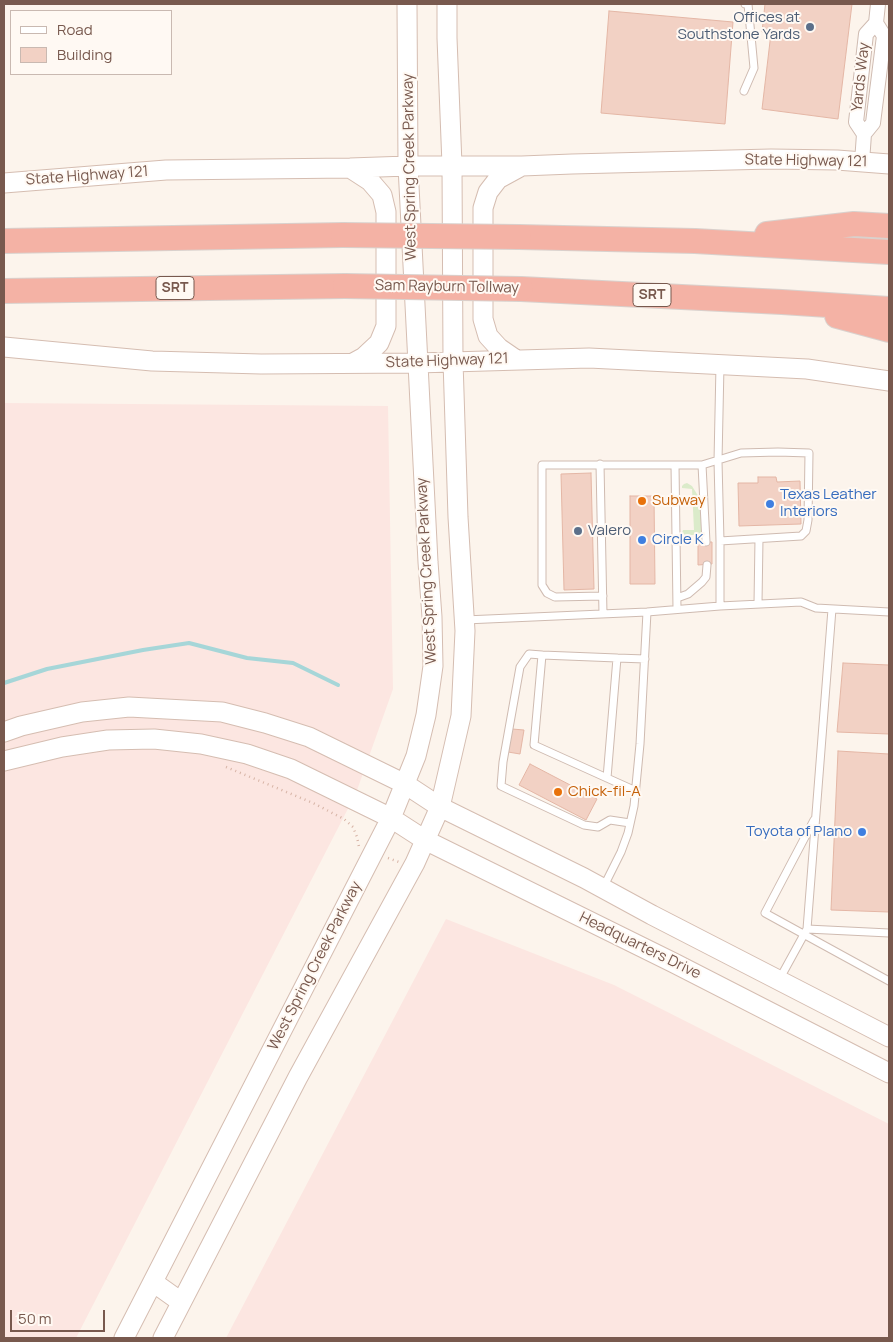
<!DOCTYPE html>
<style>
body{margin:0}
#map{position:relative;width:893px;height:1342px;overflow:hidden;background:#fcf4ec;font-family:Manrope,sans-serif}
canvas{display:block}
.frame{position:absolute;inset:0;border:5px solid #78594e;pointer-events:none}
.legend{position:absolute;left:10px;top:10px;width:162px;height:65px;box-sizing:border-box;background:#fff9f3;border:1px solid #c9b9b1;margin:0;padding:6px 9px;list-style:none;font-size:15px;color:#78594e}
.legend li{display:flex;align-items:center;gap:10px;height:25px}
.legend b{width:25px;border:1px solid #c9b9b1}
.scale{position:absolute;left:10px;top:1310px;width:95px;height:22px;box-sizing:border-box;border:2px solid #78594e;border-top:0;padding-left:6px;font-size:15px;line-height:18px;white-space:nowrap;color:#78594e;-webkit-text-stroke:4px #fff9f3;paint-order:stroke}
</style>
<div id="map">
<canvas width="893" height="1342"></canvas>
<div class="frame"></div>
<ul class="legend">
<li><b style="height:6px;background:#fff"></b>Road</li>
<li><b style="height:14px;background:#f2d1c4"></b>Building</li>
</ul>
<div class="scale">50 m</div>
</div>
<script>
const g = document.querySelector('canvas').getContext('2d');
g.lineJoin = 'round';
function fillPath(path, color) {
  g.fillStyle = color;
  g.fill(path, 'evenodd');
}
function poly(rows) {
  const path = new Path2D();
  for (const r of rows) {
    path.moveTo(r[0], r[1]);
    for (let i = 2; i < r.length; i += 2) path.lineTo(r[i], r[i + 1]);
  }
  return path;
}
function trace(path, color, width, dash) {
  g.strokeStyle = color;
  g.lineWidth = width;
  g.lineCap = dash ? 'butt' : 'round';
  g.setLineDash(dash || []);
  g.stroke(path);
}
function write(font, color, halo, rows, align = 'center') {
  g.font = font + ' Manrope,sans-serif';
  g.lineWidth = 4;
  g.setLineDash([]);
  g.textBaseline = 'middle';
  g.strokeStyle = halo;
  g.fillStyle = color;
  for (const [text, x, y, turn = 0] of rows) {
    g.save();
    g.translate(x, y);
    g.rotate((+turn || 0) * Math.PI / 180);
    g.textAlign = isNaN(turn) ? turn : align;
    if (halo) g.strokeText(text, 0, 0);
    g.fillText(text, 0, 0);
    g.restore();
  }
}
fillPath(poly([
 [4,403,388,406,393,689,356,793,76,1338,4,1338],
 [446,919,614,985,889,1124,889,1338,226,1338]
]), '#fce6e1');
fillPath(poly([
 [687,483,692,486,700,499,702,539,694,539,694,535,685,535,682,533,683,530,694,530,692,489,682,488,682,486,684,484]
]), '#dbebca');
trace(poly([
 [4,683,47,669,143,650,189,643,247,658,293,663,338,685]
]), '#a6d6d8', 4);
const building = poly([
 [765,4,852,4,838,119,762,109,771,33,762,32,765,4],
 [609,11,733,22,725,124,601,113,609,11],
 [591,473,594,589,564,590,561,474,591,473],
 [758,477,776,477,777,482,800,481,801,524,739,526,738,483,758,483,758,477],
 [630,496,654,496,655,584,630,584,630,496],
 [698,542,712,542,712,564,698,565,698,542],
 [843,663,889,665,889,734,837,732,843,663],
 [512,729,524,730,520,754,508,752,512,729],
 [838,751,889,754,889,912,831,910,838,751],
 [530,764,597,799,586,820,519,785,530,764]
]);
fillPath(building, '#f2d1c4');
trace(building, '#e4b6a5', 1);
const lane = poly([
 [744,91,754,68,748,4,745,4],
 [600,464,603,614],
 [675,465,677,609],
 [702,465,706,542],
 [603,596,555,597,547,593,542,585,542,465,702,465,741,453,778,452,809,453,808,520,806,531,801,536,720,541],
 [677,598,688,594,702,582,706,577,707,565],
 [758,603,759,539],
 [720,606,801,602,816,608,889,612],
 [465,620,647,612,720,606,720,541,718,461,720,365],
 [542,655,529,654,520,667,503,762,501,786,584,825,598,827,610,820,630,823],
 [617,658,645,659],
 [607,778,617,658,542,655,534,745,607,778,636,791],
 [814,820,765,913,889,981],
 [603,888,621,852,628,833,634,806,640,744,647,612],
 [807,929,889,933],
 [779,980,807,929,832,609]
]);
const street = poly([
 [864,134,856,122,866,34,876,23,878,4],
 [862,162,864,134,873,123,884,36,876,23]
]);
const secondary = poly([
 [350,168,370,181,382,195,386,212,386,326,379,343,364,357,353,363],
 [4,183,166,170,350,168,408,166,522,166,572,164,771,159,837,160,889,164],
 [4,347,152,361,261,364,417,363,589,358,807,369,889,381],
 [515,359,499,348,488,336,483,319,483,208,488,192,498,179,520,167],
 [4,732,21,726,82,712,129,707,222,712,265,723,309,737,405,784,440,807,584,878,652,915,889,1037],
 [4,761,62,747,108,740,154,739,201,744,247,754,291,769,391,818,425,840,674,963,889,1073],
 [153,1282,181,1302],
 [124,1338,391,818,416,756,426,715,433,666,432,617,428,562,408,166,407,4],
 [163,1338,298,1077,415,863,440,807,461,716,465,631,458,517,453,361,452,165,447,38,447,4]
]);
const highway = poly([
 [767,234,854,224,889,226],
 [519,237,695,241,889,252],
 [4,241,343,235],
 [521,289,782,302,889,309],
 [4,291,345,286],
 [837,316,889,330]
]);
trace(lane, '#cfbbb1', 9);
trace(street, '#cfbbb1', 16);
trace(secondary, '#d5bdb1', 21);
trace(highway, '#d9d1cd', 26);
trace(poly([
 [226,767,313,803,344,819,353,827,357,837,359,847],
 [388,858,399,862]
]), '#d7b4a6', 2.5, [1, 4]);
trace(lane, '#fff', 7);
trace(street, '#fff', 14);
trace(secondary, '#fff', 19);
trace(highway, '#f4b2a5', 24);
const highwayBridge = poly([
 [343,235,519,237],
 [345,286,521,289]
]);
trace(highwayBridge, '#d9d1cd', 26, []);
trace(highwayBridge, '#f4b2a5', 24);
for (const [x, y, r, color] of [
 [810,27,5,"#5c6f8a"],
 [642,501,5,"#e8710a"],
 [770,504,5,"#3f7fe0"],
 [578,531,5,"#5c6f8a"],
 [642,540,5,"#3f7fe0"],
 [558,792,5,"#e8710a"],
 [862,832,5,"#3f7fe0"]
]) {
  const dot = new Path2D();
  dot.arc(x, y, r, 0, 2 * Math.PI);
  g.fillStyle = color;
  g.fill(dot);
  trace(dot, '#fff9f3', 2);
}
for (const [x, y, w] of [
 [175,288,38],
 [652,295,38]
]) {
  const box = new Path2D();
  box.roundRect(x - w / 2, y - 11.5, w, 23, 4);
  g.fillStyle = '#fff9f3';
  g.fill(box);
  trace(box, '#78594e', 1);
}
write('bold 14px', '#78594e', null, [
 ["SRT",175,288],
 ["SRT",652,295]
]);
write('15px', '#4e5e75', '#fff9f3', [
 ["Offices at",800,18],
 ["Southstone Yards",800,35],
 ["Valero",588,531,"left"]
], 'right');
write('15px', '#78594e', '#fff9f3', [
 ["Yards Way",861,77,-84],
 ["State Highway 121",806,161,1],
 ["West Spring Creek Parkway",410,167,-91],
 ["State Highway 121",87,176,-4],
 ["Sam Rayburn Tollway",447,287,1],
 ["State Highway 121",447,361,-2],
 ["West Spring Creek Parkway",427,571,-93],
 ["Headquarters Drive",640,946,26],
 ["West Spring Creek Parkway",315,966,-63]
]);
write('15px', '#366cbe', '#fff9f3', [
 ["Texas Leather",780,495],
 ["Interiors",780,512],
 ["Circle K",652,540],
 ["Toyota of Plano",852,832,"right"]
], 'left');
write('15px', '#c56008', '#fff9f3', [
 ["Subway",652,501],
 ["Chick-fil-A",568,792]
], 'left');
</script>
